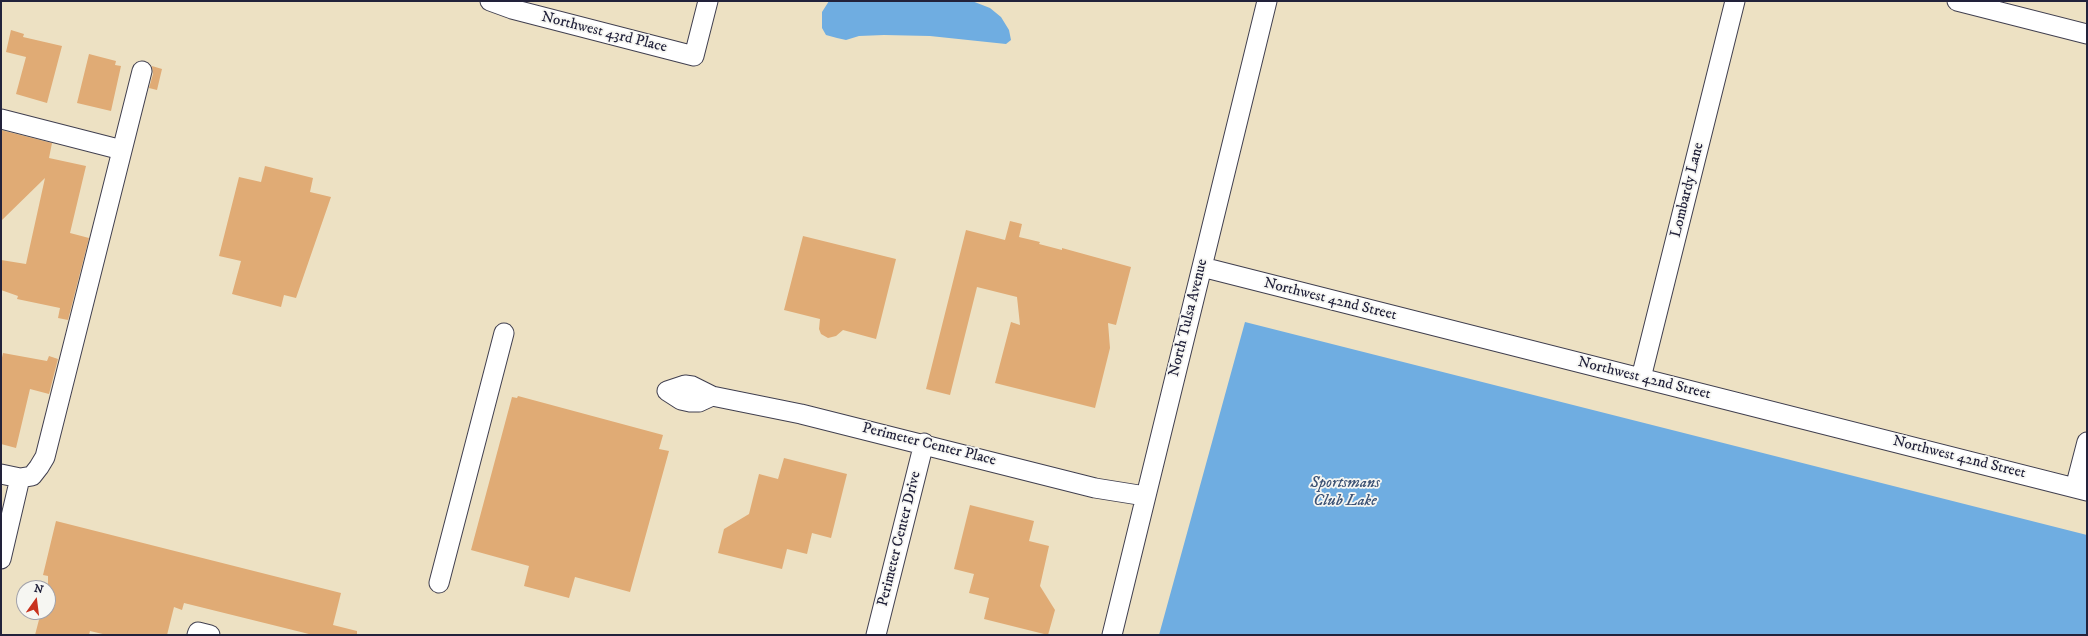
<!DOCTYPE html>
<style>
body{margin:0}
#map{position:relative;width:2088px;height:636px;overflow:hidden;background:#ede1c3;font-family:"IM FELL DW Pica",serif}
canvas{display:block}
.frame{position:absolute;inset:0;border:2px solid #22223b;pointer-events:none}
.north{position:absolute;left:16px;top:580px;width:40px;height:40px;box-sizing:border-box;background:#f6f6f2;border:1px solid #a1a1a9;border-radius:50%;rotate:14deg;font-size:11px;font-weight:700;line-height:16px;text-align:center;color:#22223b}
.north::after{content:'';display:block;margin:auto;width:14px;height:18px;background:#c8321e;clip-path:polygon(50% 0,100% 100%,50% 72%,0 100%)}
</style>
<div id="map">
<canvas width="2088" height="636"></canvas>
<div class="frame"></div>
<div class="north">N</div>
</div>
<script>
const g = document.querySelector('canvas').getContext('2d');
g.lineJoin = 'round';
function fillPath(path, color) {
  g.fillStyle = color;
  g.fill(path, 'evenodd');
}
function poly(rows) {
  const path = new Path2D();
  for (const r of rows) {
    path.moveTo(r[0], r[1]);
    for (let i = 2; i < r.length; i += 2) path.lineTo(r[i], r[i + 1]);
  }
  return path;
}
function trace(path, color, width, dash) {
  g.strokeStyle = color;
  g.lineWidth = width;
  g.lineCap = dash ? 'butt' : 'round';
  g.setLineDash(dash || []);
  g.stroke(path);
}
function write(font, color, halo, rows, align = 'center') {
  g.font = font + ' "IM FELL DW Pica",serif';
  g.lineWidth = 3.5;
  g.setLineDash([]);
  g.textBaseline = 'middle';
  g.strokeStyle = halo;
  g.fillStyle = color;
  for (const [text, x, y, turn = 0] of rows) {
    g.save();
    g.translate(x, y);
    g.rotate((+turn || 0) * Math.PI / 180);
    g.textAlign = isNaN(turn) ? turn : align;
    if (halo) g.strokeText(text, 0, 0);
    g.fillText(text, 0, 0);
    g.restore();
  }
}
fillPath(poly([
 [829,1,972,1,990,8,1001,17,1009,30,1011,40,1006,44,930,36,884,35,859,36,846,40,837,38,826,35,822,28,822,12],
 [1245,322,2087,535,2087,635,1159,635]
]), '#6fade1');
fillPath(poly([
 [11,30,24,34,23,37,62,46,47,103,16,94,26,57,6,52],
 [89,54,116,61,115,65,121,66,111,111,77,103],
 [152,66,162,69,157,90,149,88,153,74],
 [1,130,52,143,49,158,86,166,70,233,89,238,68,320,58,318,60,308,17,299,18,296,1,290,1,260,26,264,45,178,1,221],
 [265,166,313,178,310,192,331,197,296,298,284,295,281,307,232,294,241,261,219,256,239,177,261,182],
 [1010,221,1022,224,1019,237,1040,242,1039,244,1062,250,1062,248,1131,267,1116,325,1108,323,1110,348,1095,408,995,383,1011,322,1020,325,1017,297,977,287,950,395,926,389,966,230,1005,240],
 [803,236,896,259,876,339,843,330,836,336,828,338,821,334,819,329,820,319,784,310],
 [3,353,47,361,49,356,58,359,49,394,30,389,16,448,1,444,1,362],
 [518,396,663,435,659,449,669,451,630,592,575,577,569,598,524,586,529,566,471,550,512,397,517,398],
 [784,458,847,474,831,538,812,533,807,554,787,549,782,569,718,553,724,529,749,514,759,474,778,479],
 [970,505,1034,521,1029,541,1049,546,1040,586,1055,610,1048,635,984,619,989,598,969,593,974,574,954,569],
 [56,521,341,593,333,625,357,631,357,635,313,635,184,603,182,610,174,607,167,635,107,635,90,631,89,635,35,635,41,612,48,612,48,576,43,575]
]), '#e0ab75');
const minor = poly([
 [490,1,512,9,694,56,708,1],
 [1957,1,2087,34],
 [1,119,122,150],
 [1202,267,2087,491],
 [1641,378,1735,1],
 [712,396,699,402,690,402,681,400,667,391,685,385,692,386,712,396,801,414,1095,488,1145,496],
 [1,474,20,478],
 [2075,488,2087,442],
 [1,559,20,478,32,476,39,467,45,457,142,71],
 [439,583,504,333],
 [197,635,198,632,210,635],
 [876,635,924,443],
 [1112,635,1267,1]
]);
trace(minor, '#403f4f', 21);
trace(minor, '#fff', 19);
write('15px', '#22223b', '#f6f6f2', [
 ["Northwest 43rd Place",604,33,14],
 ["Lombardy Lane",1688,190,-76],
 ["Northwest 42nd Street",1330,300,14],
 ["North Tulsa Avenue",1189,318,-76],
 ["Northwest 42nd Street",1644,379,14],
 ["Perimeter Center Place",929,445,14],
 ["Northwest 42nd Street",1959,458,14],
 ["Perimeter Center Drive",900,539,-76]
]);
write('italic 16px', '#3d5375', '#f6f6f2', [
 ["Sportsmans",1345,484],
 ["Club Lake",1345,502]
]);
</script>
